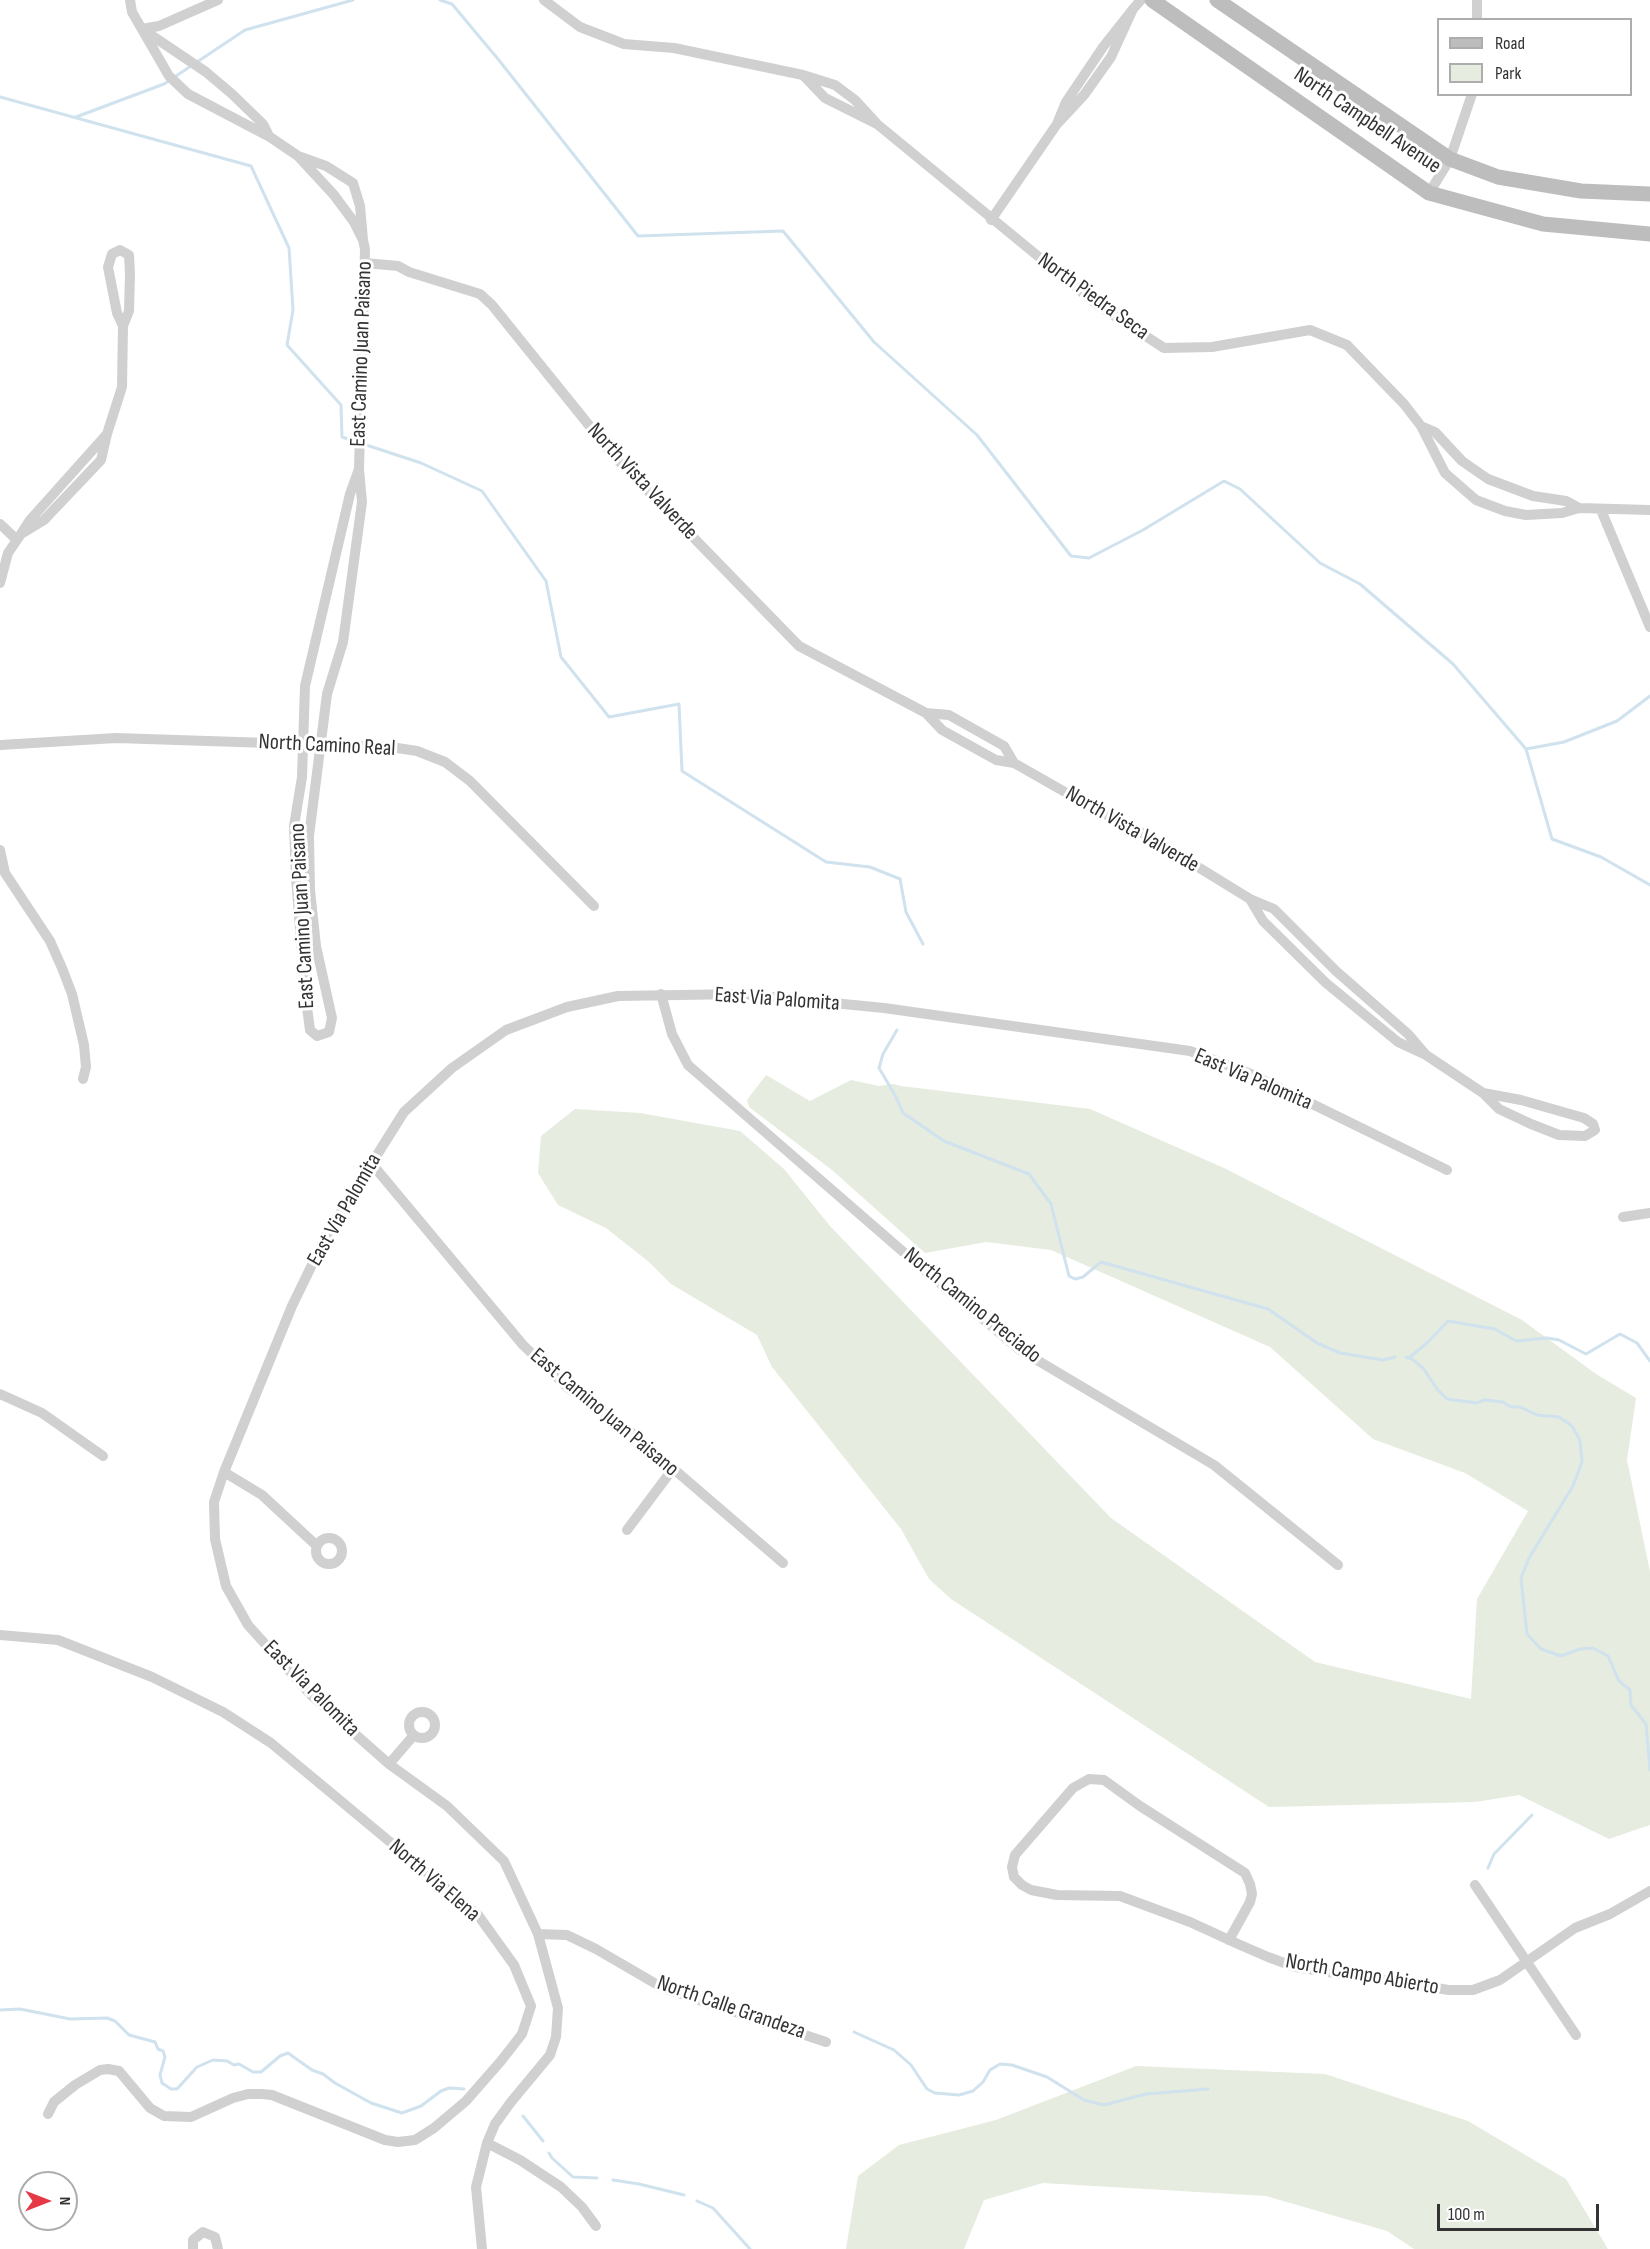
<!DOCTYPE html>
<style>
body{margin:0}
#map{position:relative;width:1650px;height:2249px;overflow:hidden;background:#fff;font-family:"Sofia Sans Condensed",sans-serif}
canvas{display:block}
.legend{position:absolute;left:1437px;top:18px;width:195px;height:78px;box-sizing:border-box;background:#fff;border:2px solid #adadad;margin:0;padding:8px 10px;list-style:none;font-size:18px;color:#333}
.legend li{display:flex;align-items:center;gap:12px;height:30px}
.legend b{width:30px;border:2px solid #adadad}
.north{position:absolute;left:18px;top:2171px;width:60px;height:60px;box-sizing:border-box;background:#fff;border:2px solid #adadad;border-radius:50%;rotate:90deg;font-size:16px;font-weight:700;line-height:24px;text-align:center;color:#333}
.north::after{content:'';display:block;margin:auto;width:21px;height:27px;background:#e63946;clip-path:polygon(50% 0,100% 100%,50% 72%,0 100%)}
.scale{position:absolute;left:1437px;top:2204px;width:162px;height:27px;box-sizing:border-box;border:3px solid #333;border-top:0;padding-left:8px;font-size:18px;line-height:21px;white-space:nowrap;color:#333;-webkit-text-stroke:4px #fff;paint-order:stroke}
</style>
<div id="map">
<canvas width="1650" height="2249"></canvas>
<ul class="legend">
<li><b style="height:8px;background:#bdbdbd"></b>Road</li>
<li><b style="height:16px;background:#e6ecdf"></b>Park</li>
</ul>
<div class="north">N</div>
<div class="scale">100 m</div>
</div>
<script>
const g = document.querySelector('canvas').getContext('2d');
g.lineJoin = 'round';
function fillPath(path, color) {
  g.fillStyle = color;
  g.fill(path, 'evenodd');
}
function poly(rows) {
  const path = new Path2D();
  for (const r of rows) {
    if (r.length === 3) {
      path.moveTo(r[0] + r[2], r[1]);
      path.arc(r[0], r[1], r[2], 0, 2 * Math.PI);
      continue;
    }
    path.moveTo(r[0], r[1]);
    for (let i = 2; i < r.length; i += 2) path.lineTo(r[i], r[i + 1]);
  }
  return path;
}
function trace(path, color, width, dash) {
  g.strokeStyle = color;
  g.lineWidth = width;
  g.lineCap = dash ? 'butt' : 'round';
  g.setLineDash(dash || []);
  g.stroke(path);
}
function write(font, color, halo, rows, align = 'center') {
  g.font = font + ' "Sofia Sans Condensed",sans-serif';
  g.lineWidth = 6;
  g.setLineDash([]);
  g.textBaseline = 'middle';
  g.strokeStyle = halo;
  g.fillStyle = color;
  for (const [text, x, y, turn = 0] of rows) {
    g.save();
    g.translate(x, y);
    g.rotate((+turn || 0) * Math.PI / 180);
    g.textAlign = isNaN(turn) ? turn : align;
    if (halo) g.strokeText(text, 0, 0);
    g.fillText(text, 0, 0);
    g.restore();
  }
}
fillPath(poly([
 [766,1075,810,1101,851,1080,879,1086,894,1084,901,1086,1090,1109,1224,1168,1522,1320,1596,1374,1636,1398,1627,1460,1650,1572,1650,1825,1609,1839,1519,1795,1475,1802,1269,1807,951,1599,929,1579,901,1529,772,1367,757,1335,671,1284,649,1262,606,1228,558,1205,538,1173,541,1136,575,1109,640,1113,740,1131,784,1169,830,1226,1111,1518,1315,1662,1471,1699,1477,1599,1528,1511,1465,1473,1373,1439,1270,1347,1051,1250,986,1242,925,1253,832,1170,749,1107,747,1100],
 [1136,2066,1325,2074,1468,2121,1566,2179,1608,2249,1414,2249,1387,2231,1266,2196,1043,2183,984,2200,964,2249,846,2249,858,2176,899,2145,996,2120]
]), '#e6ecdf');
trace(poly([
 [440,0,452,4,498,59,638,236,783,231,874,342,977,435,1071,556,1089,558,1143,530,1224,481,1240,489,1320,563,1360,584,1453,664,1526,749,1564,742,1617,721,1650,696],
 [0,97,251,166,289,248,293,310,287,345,341,405,342,437,421,463,482,491,546,581,561,657,609,717,679,704,682,771,826,862,870,867,900,879,906,912,923,944],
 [76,117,164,84,245,30,353,0],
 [1526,749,1552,839,1601,857,1650,885],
 [897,1030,883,1054,879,1068,895,1095,903,1113,944,1141,1029,1174,1051,1204,1069,1276,1075,1279,1083,1277,1101,1262,1268,1309,1317,1343,1340,1353,1383,1360,1395,1357],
 [1406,1357,1412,1359,1423,1368,1437,1389,1447,1399,1477,1403,1484,1400,1503,1402,1511,1407,1520,1407,1537,1415,1559,1417,1572,1426,1580,1440,1582,1462,1573,1486,1529,1558,1521,1578,1527,1634,1541,1649,1561,1656,1580,1649,1593,1648,1608,1656,1619,1681,1630,1690,1631,1705,1646,1724,1650,1770],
 [1410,1357,1427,1343,1448,1321,1495,1329,1516,1341,1547,1338,1559,1340,1586,1354,1620,1334,1637,1343,1650,1361],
 [1488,1868,1494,1854,1532,1815],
 [0,2010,20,2009,70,2019,107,2018,115,2021,129,2035,155,2042,158,2049,163,2051,165,2057,160,2075,162,2083,171,2089,177,2089,197,2067,213,2060,227,2061,234,2065,239,2064,253,2072,261,2072,280,2056,288,2053,312,2070,323,2074,335,2083,371,2103,402,2113,421,2106,441,2091,449,2088,464,2089],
 [854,2032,894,2050,911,2065,927,2089,935,2093,959,2095,973,2091,983,2082,990,2070,1000,2064,1012,2065,1047,2077,1084,2100,1104,2105,1146,2094,1208,2089],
 [523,2116,543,2141],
 [549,2153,552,2158,573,2177,597,2178],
 [613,2180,639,2184,684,2195],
 [697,2201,713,2208,750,2249]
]), '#cfe2ee', 3);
trace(poly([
 [130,0,132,12,169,76,188,94,270,137,298,156,334,195,354,222,363,240,360,206,353,183,326,166,298,156],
 [544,0,580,27,624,44,674,48,803,75],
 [1133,9,1141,0],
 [1477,20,1477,0],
 [142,29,159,26,218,0],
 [145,31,206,72,232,94,263,124,269,136],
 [877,124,825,98,803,75,835,85,855,100,877,124,1095,303,1164,348,1212,347,1310,330,1347,345,1404,404,1421,426,1445,473,1476,500,1505,511,1526,515,1562,513,1579,508,1650,510],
 [1429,193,1450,159,1472,94],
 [991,220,1057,124,1084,95,1111,57,1133,9,1103,47,1066,102,1057,124],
 [365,263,398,266,409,272,480,294,492,305,613,455,799,646,926,713,942,730,996,760,1014,763,1086,804,1146,835,1250,899,1274,909,1336,971,1408,1034,1426,1055],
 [1421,426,1435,432,1462,461,1488,479,1533,496,1566,501,1579,508],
 [107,434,30,520,21,534,44,520,101,460,107,434,122,387,123,326,129,311,130,275,129,255,120,250,112,254,108,267,117,313,123,326],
 [359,469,350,494,305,686,302,777,294,826,296,878,305,992,310,1030,317,1036,329,1032,332,1018,316,946,310,890,309,836,327,694,343,642,362,502,359,469,365,249,363,240],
 [1601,510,1650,627],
 [0,524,17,540],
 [0,583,8,553,21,534],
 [926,713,949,715,1004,746,1014,763],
 [0,745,116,738,391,747,417,751,445,762,470,781,594,906],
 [0,850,5,873,50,941,62,968,72,994,84,1045,86,1067,83,1079],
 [1250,899,1263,921,1326,983,1398,1042,1426,1055,1483,1093,1499,1109,1531,1124,1559,1135,1585,1136,1595,1130,1593,1124,1584,1118,1521,1100,1483,1093],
 [661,994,672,1034,688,1065,916,1263,1020,1350,1214,1465,1338,1565],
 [372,1164,523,1345,568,1388,626,1428,783,1563],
 [1623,1217,1650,1213],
 [0,1394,42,1413,103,1456],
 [224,1472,262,1495,317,1546],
 [627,1530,672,1470],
 [329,1551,13],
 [0,1635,58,1640,152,1677,223,1712,271,1743,478,1915,514,1965,531,2006,522,2034,501,2061,466,2101,434,2128,415,2140,398,2142,385,2140,272,2095,262,2094,248,2094,233,2098,191,2117,164,2116,150,2108,119,2071,108,2069,100,2070,75,2085,54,2102,48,2114],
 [422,1725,13],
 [389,1764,414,1735],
 [1475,1885,1576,2035],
 [538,1934,567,1935,596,1949,663,1988,826,2042],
 [1229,1940,1250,1902,1252,1894,1250,1884,1245,1873,1140,1806,1104,1780,1089,1779,1073,1788,1015,1855,1012,1867,1014,1877,1022,1885,1031,1890,1057,1895,1120,1896,1190,1922,1238,1944,1268,1957,1295,1967,1449,1990,1473,1990,1500,1980,1575,1928,1610,1914,1650,1891],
 [487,2143,520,2160,561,2187,582,2207,596,2226],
 [193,2249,193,2240,203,2232,215,2237,218,2249],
 [482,2249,476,2187,487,2143,495,2124,511,2102,550,2055,556,2037,558,2008,538,1934,504,1861,447,1806,389,1764,311,1695,248,1625,226,1586,215,1539,214,1502,224,1472,292,1306,326,1236,404,1112,452,1068,506,1030,567,1007,618,996,742,994,884,1008,1190,1051,1251,1074,1447,1170]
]), '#d0d0d0', 10);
trace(poly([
 [1152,0,1429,193,1543,224,1650,234],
 [1217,0,1450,159,1498,177,1581,191,1650,194]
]), '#bdbdbd', 15);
write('22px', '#333', '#fff', [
 ["North Campbell Avenue",1367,121,34],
 ["North Piedra Seca",1093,297,36],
 ["East Camino Juan Paisano",362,354,-88],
 ["North Vista Valverde",642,482,47],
 ["North Camino Real",327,746,3],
 ["North Vista Valverde",1132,830,30],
 ["East Camino Juan Paisano",303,916,-93],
 ["East Via Palomita",777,1000,4],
 ["East Via Palomita",1253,1080,23],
 ["East Via Palomita",345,1210,-60],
 ["North Camino Preciado",972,1306,39],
 ["East Camino Juan Paisano",604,1413,40],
 ["East Via Palomita",311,1689,45],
 ["North Via Elena",434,1881,41],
 ["North Campo Abierto",1362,1975,10],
 ["North Calle Grandeza",731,2008,19]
]);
</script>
